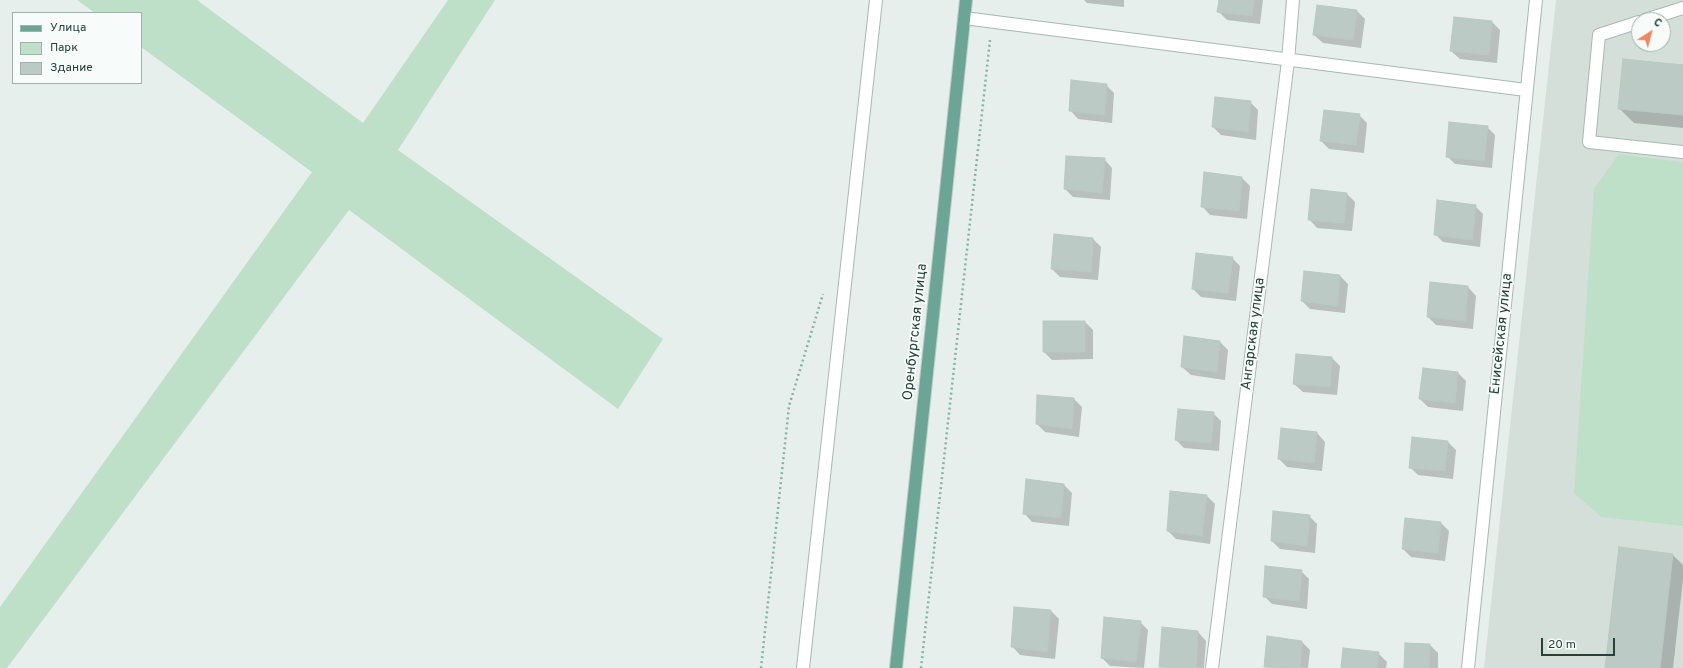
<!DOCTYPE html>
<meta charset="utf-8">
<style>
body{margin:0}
#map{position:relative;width:1683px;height:668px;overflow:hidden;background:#e6efeb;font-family:Overpass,sans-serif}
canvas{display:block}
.legend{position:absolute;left:12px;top:12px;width:130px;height:72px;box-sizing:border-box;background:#f7fbf9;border:1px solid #a3b1ad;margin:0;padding:5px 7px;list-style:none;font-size:12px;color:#24423a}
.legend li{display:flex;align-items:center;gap:8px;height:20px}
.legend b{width:20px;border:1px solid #a3b1ad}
.north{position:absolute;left:1631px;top:12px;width:40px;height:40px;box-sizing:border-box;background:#f7fbf9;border:1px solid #a3b1ad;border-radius:50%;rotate:36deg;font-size:11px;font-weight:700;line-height:16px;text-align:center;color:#24423a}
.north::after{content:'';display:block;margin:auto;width:14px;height:18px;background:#f4845f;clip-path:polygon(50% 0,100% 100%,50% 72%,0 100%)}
.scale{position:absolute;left:1541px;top:638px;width:74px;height:18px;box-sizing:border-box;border:2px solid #24423a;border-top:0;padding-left:5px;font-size:12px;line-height:14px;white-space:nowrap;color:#24423a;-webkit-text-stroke:3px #f7fbf9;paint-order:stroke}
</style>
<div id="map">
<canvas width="1683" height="668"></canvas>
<ul class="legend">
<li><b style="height:5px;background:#6aa596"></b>Улица</li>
<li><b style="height:11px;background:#bfe0c8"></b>Парк</li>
<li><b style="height:11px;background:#bbcac4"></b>Здание</li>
</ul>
<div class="north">С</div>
<div class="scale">20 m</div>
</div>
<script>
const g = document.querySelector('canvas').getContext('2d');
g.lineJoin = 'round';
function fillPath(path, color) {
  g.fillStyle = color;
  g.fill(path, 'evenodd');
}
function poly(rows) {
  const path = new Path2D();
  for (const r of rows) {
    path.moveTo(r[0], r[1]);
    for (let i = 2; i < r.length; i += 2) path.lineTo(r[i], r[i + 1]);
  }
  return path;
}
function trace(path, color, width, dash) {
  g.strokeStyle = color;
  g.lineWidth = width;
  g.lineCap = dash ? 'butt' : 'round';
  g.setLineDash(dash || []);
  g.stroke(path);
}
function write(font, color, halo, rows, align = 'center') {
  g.font = font + ' Overpass,sans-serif';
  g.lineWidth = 3.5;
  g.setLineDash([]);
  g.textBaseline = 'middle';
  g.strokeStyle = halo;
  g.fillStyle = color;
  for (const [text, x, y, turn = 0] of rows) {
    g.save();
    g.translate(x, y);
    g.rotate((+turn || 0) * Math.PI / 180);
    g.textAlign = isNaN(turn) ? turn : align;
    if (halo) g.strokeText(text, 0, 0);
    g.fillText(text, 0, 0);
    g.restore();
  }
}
fillPath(poly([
 [1556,0,1683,0,1683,668,1484,668],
 [1639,20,1663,20,1663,44,1639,44]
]), '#d4dfda');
fillPath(poly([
 [77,0,197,0,363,123,448,0,495,0,398,150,663,339,618,409,349,210,7,668,0,668,0,607,312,172,141,47,141,13,95,13],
 [1619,154,1683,162,1683,526,1601,517,1574,493,1594,189]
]), '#bfe0c8');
fillPath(poly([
 [1084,0,1124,0,1124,7,1087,3],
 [1220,0,1263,0,1260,24,1227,20,1219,12],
 [1357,11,1365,19,1361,48,1323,43,1314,35],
 [1492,22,1500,30,1497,63,1460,59,1451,51],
 [1683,66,1683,128,1634,123,1619,108],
 [1106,85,1114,93,1112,123,1078,119,1070,110],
 [1250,102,1258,110,1256,140,1221,135,1213,127],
 [1359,115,1367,123,1364,153,1329,149,1321,141],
 [1487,127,1495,135,1492,168,1455,164,1447,156],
 [1104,159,1112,168,1110,200,1073,197,1065,189],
 [1242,178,1250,186,1247,219,1210,215,1202,206],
 [1312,191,1347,194,1355,202,1352,231,1317,228,1309,219],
 [1475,206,1483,214,1480,247,1443,242,1435,234],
 [1055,235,1093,239,1101,247,1098,280,1060,277,1052,269],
 [1232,258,1240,266,1236,301,1201,297,1193,289],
 [1340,276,1348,284,1345,313,1310,309,1302,301],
 [1431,284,1468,287,1476,296,1473,329,1436,325,1428,317],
 [1085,322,1093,330,1093,359,1052,360,1044,352],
 [1220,342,1228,350,1225,380,1191,375,1182,367],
 [1297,355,1332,358,1340,366,1337,395,1303,392,1294,384],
 [1423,369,1458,373,1466,381,1463,411,1428,407,1420,399],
 [1074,399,1082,407,1079,437,1045,432,1037,424],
 [1213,413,1221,421,1219,451,1184,448,1176,440],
 [1282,429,1317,433,1325,442,1322,471,1287,467,1279,459],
 [1448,442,1456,450,1453,479,1418,475,1410,467],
 [1064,485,1072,493,1069,526,1032,522,1024,513],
 [1207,496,1215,504,1210,544,1176,539,1168,531],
 [1309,516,1317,524,1315,553,1280,549,1272,541],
 [1441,523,1449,531,1445,561,1411,557,1403,549],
 [1673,555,1683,565,1683,579,1673,668,1606,668],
 [1301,571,1309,579,1307,609,1272,604,1264,596],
 [1051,611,1059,619,1055,659,1020,655,1012,646],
 [1140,622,1148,630,1144,668,1110,666,1102,658],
 [1198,632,1206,641,1204,668,1160,667],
 [1302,642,1310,650,1308,668,1265,667],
 [1430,645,1438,653,1438,668,1405,668],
 [1378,653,1387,662,1386,668,1342,668]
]), '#0003');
const building = poly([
 [1219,0,1254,0,1252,16,1217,12,1219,0],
 [1317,5,1357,10,1353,40,1313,35,1317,5],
 [1454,17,1492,21,1489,55,1450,51,1454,17],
 [1623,59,1683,65,1683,115,1618,109,1623,59],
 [1071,80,1107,84,1104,115,1069,111,1071,80],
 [1215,97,1251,101,1248,132,1212,127,1215,97],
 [1324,110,1360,114,1356,145,1320,141,1324,110],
 [1449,122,1488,126,1484,161,1446,157,1449,122],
 [1066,156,1105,158,1102,193,1064,189,1066,156],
 [1204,172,1242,177,1239,211,1201,207,1204,172],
 [1311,189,1347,193,1344,223,1308,220,1311,189],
 [1437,200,1476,205,1472,240,1434,235,1437,200],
 [1054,234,1093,238,1091,272,1051,269,1054,234],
 [1196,253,1233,257,1228,293,1192,289,1196,253],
 [1304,271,1340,275,1337,306,1301,301,1304,271],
 [1430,282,1468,286,1465,321,1427,317,1430,282],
 [1043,321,1085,321,1085,352,1043,352,1043,321],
 [1184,336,1220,341,1217,372,1181,367,1184,336],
 [1296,354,1332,357,1330,387,1293,384,1296,354],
 [1423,368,1458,372,1455,403,1419,399,1423,368],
 [1037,395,1074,398,1072,429,1036,424,1037,395],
 [1178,409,1214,412,1211,443,1175,440,1178,409],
 [1281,428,1317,432,1314,463,1278,459,1281,428],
 [1412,437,1448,441,1445,471,1409,468,1412,437],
 [1026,479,1064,484,1061,518,1023,514,1026,479],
 [1170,491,1207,495,1202,536,1167,531,1170,491],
 [1273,511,1310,515,1307,546,1271,541,1273,511],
 [1405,518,1441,522,1438,553,1402,549,1405,518],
 [1619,547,1673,554,1660,668,1605,668,1619,547],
 [1265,566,1302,570,1299,601,1263,597,1265,566],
 [1014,607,1051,610,1047,652,1011,647,1014,607],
 [1104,617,1141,621,1136,662,1101,658,1104,617],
 [1162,627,1198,631,1196,668,1159,667,1162,627],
 [1267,636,1302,641,1300,668,1264,667,1267,636],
 [1405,643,1430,644,1429,668,1404,668,1405,643],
 [1343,648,1379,652,1377,668,1341,668,1343,648]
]);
fillPath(building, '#bbcac4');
trace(building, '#b8c9c2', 1);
const lane = poly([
 [1645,20,1683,8],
 [1639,22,1599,35,1589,142,1683,152]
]);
const street = poly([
 [964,18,1526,90],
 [803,668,876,0],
 [1212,668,1288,61,1293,0],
 [1468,668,1536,0]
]);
const primary = poly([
 [896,668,966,0]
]);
trace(lane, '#a8b8b2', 14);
trace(street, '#a8b8b2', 14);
trace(primary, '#c2cac8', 14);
trace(poly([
 [761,668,789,406,823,294],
 [921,668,990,40]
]), '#86b3a5', 2.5, [2, 3]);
trace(lane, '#fff', 12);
trace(street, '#fff', 12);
trace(primary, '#6aa596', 12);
write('14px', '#24423a', '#f7fbf9', [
 ["Оренбургская улица",916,332,-84],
 ["Ангарская улица",1254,334,-83],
 ["Енисейская улица",1502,334,-84]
]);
</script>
